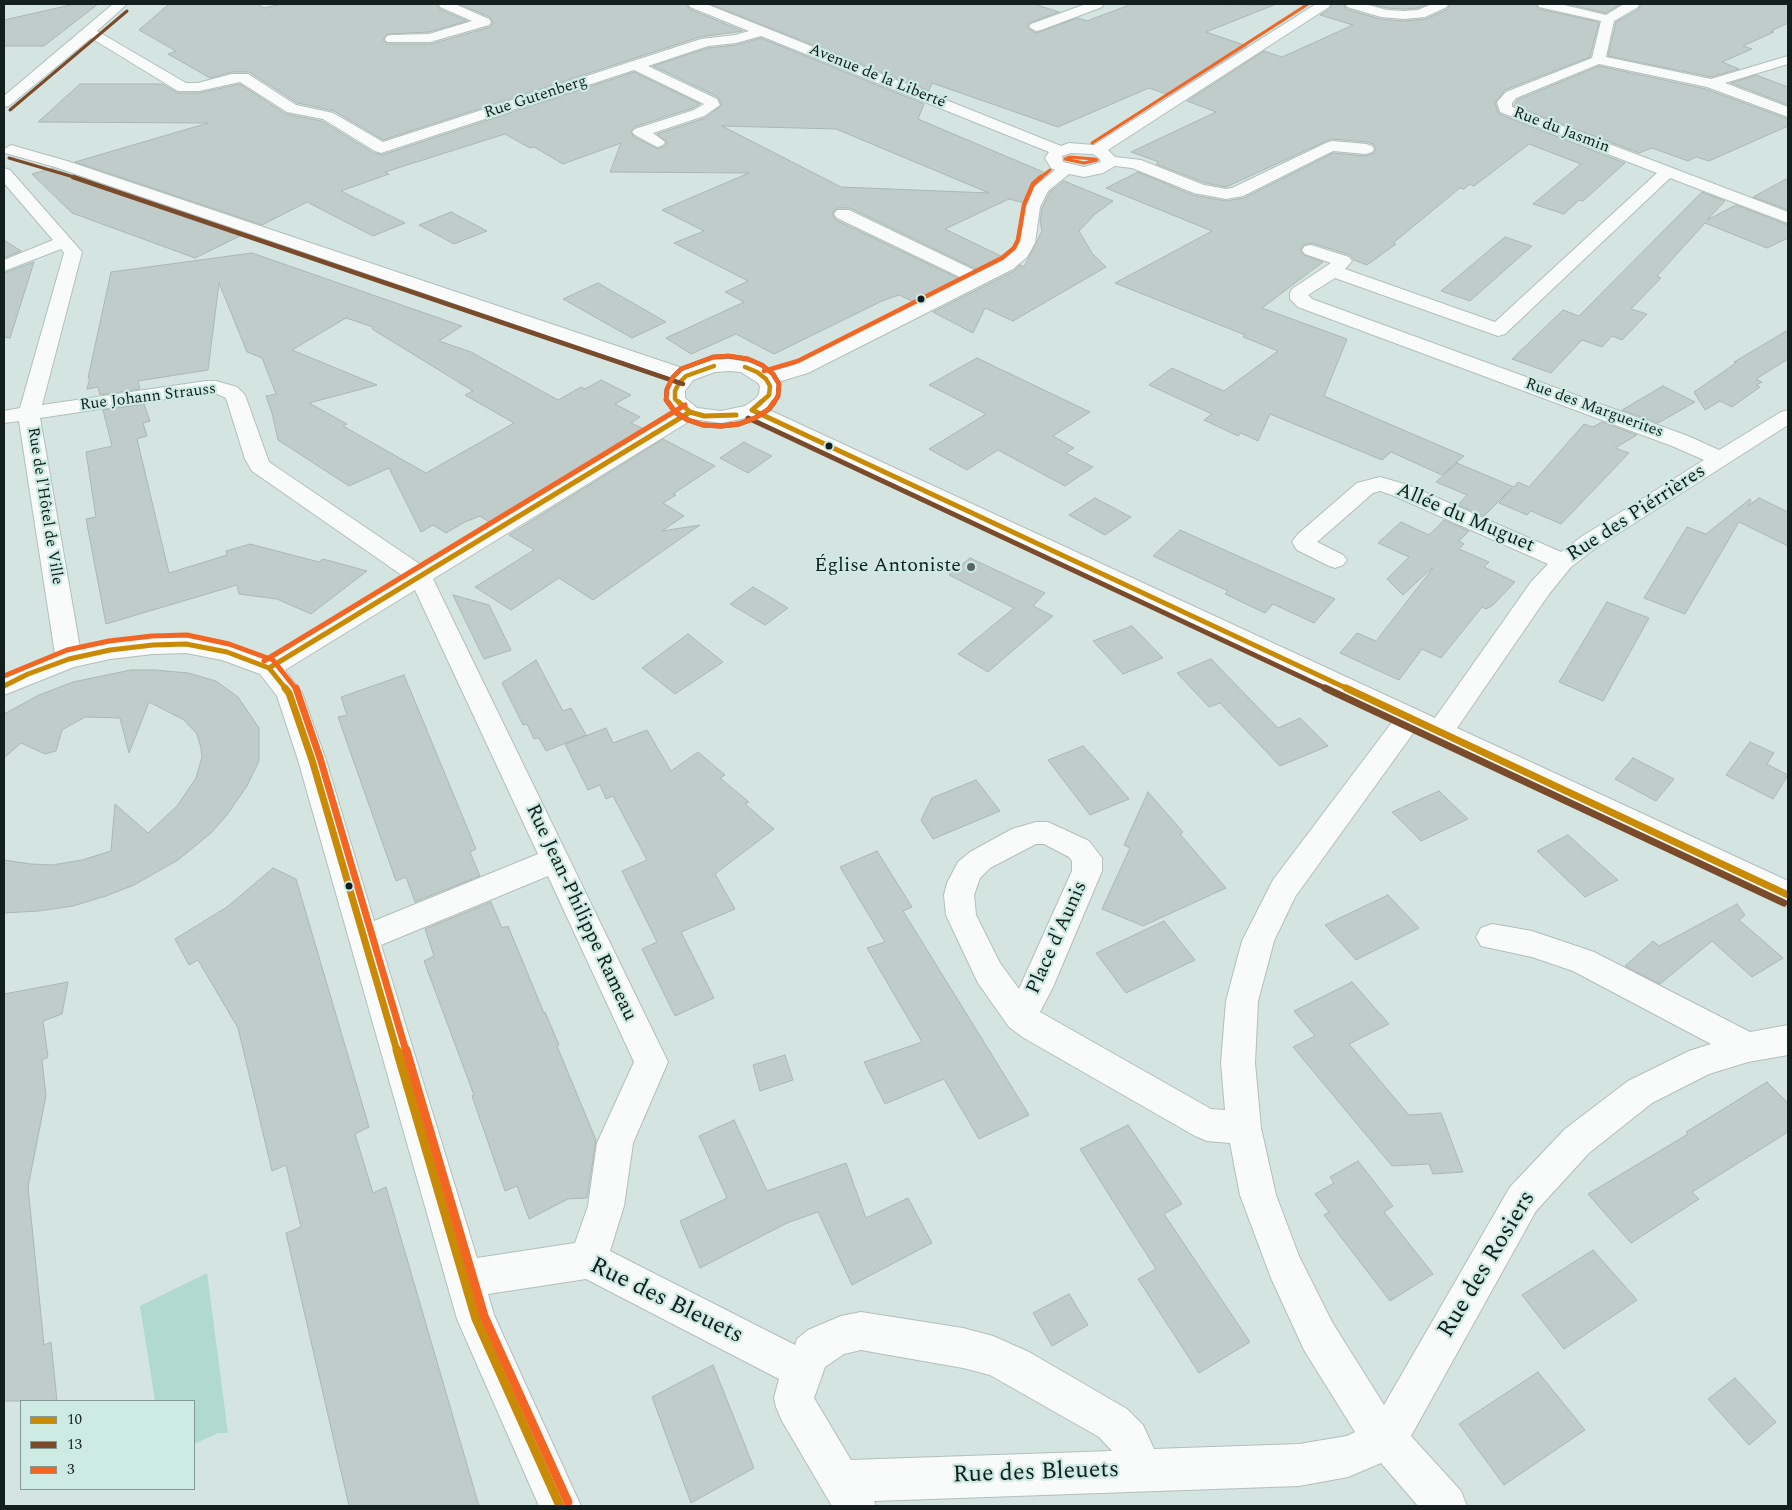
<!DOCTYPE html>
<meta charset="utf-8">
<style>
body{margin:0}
#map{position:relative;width:1792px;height:1510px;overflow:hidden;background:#d4e4e0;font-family:Spectral,serif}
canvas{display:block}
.frame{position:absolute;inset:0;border:5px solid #131f1c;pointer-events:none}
.legend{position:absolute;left:20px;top:1400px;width:175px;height:90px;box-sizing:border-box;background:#cdebe3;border:1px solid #839993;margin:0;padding:6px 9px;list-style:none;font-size:15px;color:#131f1c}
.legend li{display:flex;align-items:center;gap:10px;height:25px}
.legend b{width:25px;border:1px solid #839993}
</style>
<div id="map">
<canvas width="1792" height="1510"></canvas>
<div class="frame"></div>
<ul class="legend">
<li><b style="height:6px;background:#c98b06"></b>10</li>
<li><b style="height:6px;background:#7a4b2a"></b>13</li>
<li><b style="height:6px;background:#f26522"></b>3</li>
</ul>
</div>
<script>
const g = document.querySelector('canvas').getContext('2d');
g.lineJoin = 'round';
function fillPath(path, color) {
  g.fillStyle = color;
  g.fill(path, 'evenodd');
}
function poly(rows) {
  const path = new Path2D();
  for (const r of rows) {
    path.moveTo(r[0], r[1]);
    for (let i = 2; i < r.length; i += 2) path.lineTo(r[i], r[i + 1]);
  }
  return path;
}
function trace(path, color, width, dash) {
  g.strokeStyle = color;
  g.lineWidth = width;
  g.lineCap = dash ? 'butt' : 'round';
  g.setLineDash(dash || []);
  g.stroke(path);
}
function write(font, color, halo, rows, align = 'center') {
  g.font = font + ' Spectral,serif';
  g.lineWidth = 4.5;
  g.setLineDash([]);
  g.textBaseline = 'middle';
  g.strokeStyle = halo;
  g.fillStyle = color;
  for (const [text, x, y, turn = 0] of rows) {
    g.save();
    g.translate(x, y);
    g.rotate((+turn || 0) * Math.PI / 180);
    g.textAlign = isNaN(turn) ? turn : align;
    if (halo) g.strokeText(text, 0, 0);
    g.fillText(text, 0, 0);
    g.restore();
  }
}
fillPath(poly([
 [207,1273,228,1433,218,1433,194,1444,194,1401,155,1401,140,1306]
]), '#b0dad0');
const building = poly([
 [75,4,98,4,44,46,4,46,4,20,75,4],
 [169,4,256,4,264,8,282,4,437,4,439,9,467,21,429,32,387,34,383,40,387,44,431,44,490,27,493,23,490,17,459,4,687,4,689,9,743,31,700,37,383,140,334,111,297,103,249,72,232,72,210,78,168,54,176,51,139,30,169,4],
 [710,4,1034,4,1059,12,1029,23,1027,27,1036,33,1078,18,1087,21,1132,4,1274,5,1206,32,1247,46,1169,95,1149,88,1058,127,932,83,929,91,710,4],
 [1332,4,1344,4,1346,9,1380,19,1404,21,1426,19,1448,9,1450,4,1536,4,1539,9,1599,22,1590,57,1505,90,1495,103,1499,114,1625,163,1583,201,1579,200,1564,214,1533,204,1581,164,1529,144,1474,186,1470,184,1464,189,1460,188,1393,243,1396,244,1367,265,1354,260,1350,255,1312,243,1304,245,1300,250,1304,255,1323,262,1262,308,1347,339,1324,396,1464,456,1442,475,1391,452,1382,460,1270,414,1258,441,1241,433,1238,436,1204,420,1212,414,1149,385,1172,368,1224,391,1278,351,1243,337,1245,335,1115,283,1212,231,1106,188,1138,172,1193,195,1226,201,1244,198,1333,153,1366,156,1374,153,1376,148,1373,144,1367,142,1331,139,1226,187,1205,183,1156,164,1159,162,1131,152,1216,112,1187,101,1264,51,1282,57,1353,25,1320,15,1330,9,1332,4],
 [1371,4,1428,4,1418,8,1404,9,1387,8,1371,4],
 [1567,4,1621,4,1606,13,1567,4],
 [1641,4,1788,4,1788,23,1771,31,1774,32,1743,46,1752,49,1722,62,1739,69,1711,77,1608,56,1616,22,1639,9,1641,4],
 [761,38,924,104,918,119,1048,174,1032,187,1024,203,1009,199,945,229,1003,257,978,270,850,208,837,208,832,214,836,220,960,279,914,302,899,295,882,301,774,354,736,334,691,354,666,338,744,302,725,292,748,281,674,243,704,231,662,210,749,173,610,172,621,143,563,164,534,147,530,148,505,134,385,172,389,174,341,191,405,223,373,236,307,202,262,225,75,162,208,123,38,122,80,84,162,84,178,93,199,93,240,84,286,114,322,121,374,153,382,155,634,72,700,104,693,108,634,127,631,131,634,137,658,149,665,146,667,142,657,134,705,118,722,105,718,97,653,66,708,48,736,45,761,38],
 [722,126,836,129,989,193,841,187,722,126],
 [1599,66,1706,89,1788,119,1788,126,1709,161,1696,157,1688,161,1652,148,1639,153,1514,106,1517,100,1599,66],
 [1756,75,1788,87,1788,105,1731,83,1756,75],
 [53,168,54,169,244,234,195,258,72,213,32,174,53,168],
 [1788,178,1788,210,1753,197,1788,178],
 [1064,181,1113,201,1094,215,1079,231,1092,253,1106,267,1013,321,985,308,973,333,933,312,1014,271,1020,265,1024,267,1042,231,1040,221,1042,208,1050,192,1064,181],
 [1702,192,1725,201,1707,220,1736,205,1788,225,1788,238,1767,248,1705,223,1657,276,1661,278,1631,309,1647,314,1622,340,1612,336,1602,347,1582,340,1551,373,1512,359,1563,310,1579,316,1702,192],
 [451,212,487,231,454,244,419,225,451,212],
 [1505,237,1532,246,1470,301,1441,291,1505,237],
 [4,240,21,251,4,258,4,240],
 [252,253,462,326,439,341,471,352,558,400,581,387,585,389,601,380,631,395,615,404,640,417,631,423,644,429,489,522,480,516,465,522,446,533,433,525,421,532,389,468,349,486,278,440,272,413,266,396,276,394,262,358,247,352,219,283,208,370,138,381,140,389,100,395,98,387,87,389,90,377,88,378,111,272,252,253],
 [346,318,373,327,372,329,473,391,465,395,514,423,426,473,343,426,347,424,309,403,377,385,292,350,346,318],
 [34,262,10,338,4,337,4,273,34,262],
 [598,283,666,322,632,338,563,299,598,283],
 [1788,330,1788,359,1756,379,1762,382,1756,385,1760,387,1732,407,1720,401,1705,410,1694,392,1736,363,1734,362,1788,330],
 [977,358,1090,412,1053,436,1074,448,1066,453,1093,467,1065,486,998,450,967,470,929,449,986,414,929,385,977,358],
 [1663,386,1695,402,1658,423,1622,410,1663,386],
 [144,404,150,421,143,423,147,436,137,439,169,573,227,555,226,551,250,544,319,562,323,559,367,571,311,614,277,599,239,594,237,585,106,624,86,519,96,517,86,452,112,446,103,410,144,404],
 [1602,422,1637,435,1615,448,1629,453,1561,524,1531,511,1527,515,1499,503,1512,488,1484,516,1458,505,1467,495,1436,482,1457,463,1514,487,1518,482,1529,487,1584,424,1593,427,1602,422],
 [663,439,715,466,673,494,676,495,663,503,684,516,662,531,700,525,593,600,559,578,511,610,475,587,534,550,509,535,663,439],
 [744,442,753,447,772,456,748,473,720,458,744,442],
 [1095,498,1131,517,1105,535,1069,515,1095,498],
 [1759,498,1788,512,1788,546,1739,522,1685,614,1644,598,1687,527,1706,534,1750,499,1751,501,1748,506,1759,498],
 [1444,520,1469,531,1459,541,1464,544,1459,549,1489,562,1484,567,1515,582,1493,605,1486,609,1482,607,1441,658,1422,649,1399,680,1340,653,1357,633,1376,641,1433,568,1432,568,1403,595,1387,579,1409,557,1378,543,1401,522,1429,535,1444,520],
 [1180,530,1287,578,1335,599,1314,623,1273,604,1265,613,1225,594,1228,591,1153,556,1180,530],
 [970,558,1045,593,1033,606,1053,616,988,672,958,654,1014,608,949,575,970,558],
 [753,587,765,594,788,608,765,625,730,604,753,587],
 [453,595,489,605,511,650,484,659,453,595],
 [1607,602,1649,618,1603,701,1559,682,1607,602],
 [1132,626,1163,658,1123,674,1093,641,1132,626],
 [688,634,723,662,675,694,642,668,688,634],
 [1211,659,1278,728,1300,718,1328,746,1280,766,1220,703,1209,707,1177,673,1211,659],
 [536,660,563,711,571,708,586,735,546,751,539,738,534,739,527,724,523,725,502,683,536,660],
 [131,670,155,670,188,673,216,681,238,697,259,728,259,761,247,786,227,815,211,833,178,860,134,885,106,896,73,906,39,911,4,913,4,860,31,864,52,865,82,860,111,851,115,804,148,833,177,806,196,778,202,757,201,748,197,734,184,720,149,702,129,753,120,718,85,717,62,730,56,751,45,754,21,743,4,758,4,714,39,695,73,682,131,670],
 [404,675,476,849,470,852,480,876,415,902,406,877,396,881,338,717,347,715,341,697,404,675],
 [606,728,613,743,647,730,671,771,698,752,725,775,720,778,749,802,745,804,774,829,715,874,735,909,681,932,714,998,675,1016,642,949,657,942,622,871,647,860,613,796,606,799,600,785,588,790,565,744,606,728],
 [1750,742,1774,753,1767,764,1788,775,1773,799,1726,775,1750,742],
 [1083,746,1096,760,1129,799,1090,815,1048,760,1083,746],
 [1633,758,1674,779,1656,801,1615,779,1633,758],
 [976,780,1000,811,933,839,921,820,932,798,976,780],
 [1439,791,1468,819,1421,841,1392,812,1439,791],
 [1148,792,1183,832,1180,834,1226,888,1143,926,1102,909,1130,848,1124,845,1148,792],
 [1568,835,1618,880,1585,897,1537,851,1568,835],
 [877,851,912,907,903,911,1029,1115,979,1139,944,1079,885,1104,864,1062,922,1042,867,948,885,942,840,867,877,851],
 [273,868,296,879,369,1127,355,1134,373,1193,386,1187,479,1506,349,1506,286,1233,301,1227,286,1165,272,1171,238,1028,198,960,189,965,175,939,227,907,273,868],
 [1388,895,1419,928,1356,960,1325,925,1388,895],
 [491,902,502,928,508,926,544,1013,545,1012,559,1045,557,1046,596,1140,587,1198,568,1199,529,1219,517,1186,505,1191,472,1096,474,1095,424,961,434,956,425,929,491,902],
 [1737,904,1745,915,1739,920,1783,958,1752,977,1712,941,1660,984,1625,966,1653,941,1659,946,1737,904],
 [1164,921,1195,960,1126,993,1096,953,1164,921],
 [68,982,62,1014,43,1021,48,1057,42,1060,46,1096,28,1187,44,1345,51,1342,57,1401,4,1401,4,994,68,982],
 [1352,982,1389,1024,1349,1044,1409,1115,1441,1113,1463,1172,1433,1174,1429,1164,1392,1166,1293,1047,1315,1036,1294,1011,1352,982],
 [785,1055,793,1080,760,1091,753,1065,785,1055],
 [1767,1082,1788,1103,1788,1132,1692,1192,1699,1199,1631,1243,1588,1194,1688,1134,1686,1132,1767,1082],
 [734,1120,767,1191,846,1163,866,1218,908,1198,932,1243,852,1285,818,1212,787,1223,700,1268,680,1221,727,1198,699,1136,734,1120],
 [1128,1125,1182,1204,1164,1214,1250,1342,1199,1373,1138,1279,1156,1269,1080,1149,1128,1125],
 [1358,1161,1393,1206,1384,1212,1433,1274,1390,1301,1324,1215,1329,1212,1315,1194,1334,1183,1330,1177,1358,1161],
 [1593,1250,1637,1300,1564,1349,1522,1295,1593,1250],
 [1069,1294,1088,1325,1052,1346,1033,1313,1069,1294],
 [713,1365,754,1468,691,1503,652,1397,713,1365],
 [1538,1372,1585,1430,1504,1485,1459,1424,1538,1372],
 [1735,1378,1776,1422,1749,1445,1708,1399,1735,1378]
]);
fillPath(building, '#bfccc9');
trace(building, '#aab7b3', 1);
const minor = poly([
 [113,4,127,4,97,31,186,83,198,83,232,74,248,74,296,105,333,113,383,142,701,39,735,35,749,31,690,7,689,4,706,4,1061,146,1069,143,1094,145,1316,4,1330,4,1329,7,1108,150,1115,157,1141,160,1204,185,1226,189,1232,188,1326,143,1332,141,1366,144,1372,146,1374,149,1372,152,1366,154,1333,151,1243,196,1226,199,1194,193,1132,168,1115,166,1103,173,1084,177,1069,174,1048,191,1040,207,1035,243,1027,257,1013,269,808,373,778,382,780,386,779,395,767,409,1435,718,1531,582,1548,564,1392,495,1380,491,1373,493,1317,542,1343,555,1347,560,1343,565,1335,568,1327,565,1297,550,1292,542,1298,534,1357,483,1380,477,1408,485,1561,552,1581,537,1704,460,1672,446,1298,307,1290,299,1290,293,1292,289,1331,263,1305,254,1302,250,1305,246,1311,245,1349,257,1352,261,1345,269,1495,322,1657,173,1500,112,1497,102,1506,92,1592,58,1601,21,1539,7,1538,4,1560,4,1606,15,1624,4,1639,4,1638,7,1614,21,1606,57,1711,79,1788,56,1788,64,1725,83,1788,107,1788,117,1707,87,1599,64,1516,98,1512,103,1512,107,1788,212,1788,223,1670,178,1505,334,1498,336,1335,278,1308,295,1312,299,1688,436,1719,450,1781,412,1788,410,1788,425,1597,547,1571,567,1549,594,1457,728,1788,881,1788,907,1414,732,1295,897,1274,941,1258,1001,1255,1063,1261,1128,1276,1195,1299,1256,1332,1322,1384,1405,1510,1187,1565,1129,1628,1081,1689,1051,1711,1044,1573,971,1532,957,1481,946,1476,937,1481,928,1492,924,1532,931,1594,952,1750,1032,1788,1025,1788,1055,1748,1062,1709,1074,1652,1103,1589,1153,1536,1211,1411,1436,1461,1491,1467,1506,1418,1506,1381,1463,1348,1477,1299,1486,874,1501,876,1506,832,1506,782,1421,776,1407,774,1398,779,1379,586,1279,488,1294,494,1315,581,1506,539,1506,457,1319,298,760,277,696,260,674,222,660,186,653,153,654,110,659,74,667,4,695,4,675,55,654,19,421,4,423,4,411,20,408,64,253,61,249,4,271,4,260,53,240,4,183,4,168,10,170,82,252,42,405,206,381,216,381,237,387,245,395,269,462,421,565,676,412,665,399,665,391,672,378,55,167,5,153,4,149,11,145,67,161,685,369,714,360,729,359,752,363,769,372,794,365,964,279,837,218,834,214,837,210,849,210,978,272,1001,261,1014,250,1017,243,1024,207,1033,188,1055,170,1051,168,1045,158,1049,152,761,36,736,43,708,46,648,66,717,99,720,105,704,116,653,133,665,142,663,145,657,147,635,135,632,132,635,129,694,110,704,104,634,70,381,153,375,151,323,119,287,112,240,82,199,91,178,91,91,38,9,106,4,107,4,96,113,4],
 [1071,153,1093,154,1100,159,1101,162,1084,167,1063,162,1062,156,1071,153],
 [729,371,741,372,758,383,760,386,759,394,755,399,745,406,721,411,697,408,685,398,685,391,693,380,715,372,729,371],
 [206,393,215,393,226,398,245,459,252,471,403,576,267,657,227,643,186,635,153,636,110,641,80,648,40,418,206,393],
 [751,417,1393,721,1273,880,1242,941,1226,1001,1221,1063,1225,1110,1211,1109,1040,1012,1053,987,1102,871,1102,858,1089,841,1048,822,1036,822,1012,829,970,852,958,862,947,883,944,895,946,915,978,983,1009,1027,1024,1038,1195,1136,1207,1141,1230,1143,1240,1195,1271,1278,1304,1350,1355,1432,1347,1436,1299,1444,1154,1449,1143,1425,1127,1409,1029,1352,993,1336,963,1328,861,1312,841,1316,808,1330,797,1339,795,1345,610,1251,624,1206,633,1143,668,1062,433,579,693,419,721,423,751,417],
 [415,590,538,854,374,921,326,760,302,693,285,670,415,590],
 [1036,844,1044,844,1069,857,1072,861,1072,871,1019,989,1000,963,976,915,974,895,980,878,990,868,1036,844],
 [548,876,634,1062,597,1143,588,1206,575,1243,477,1258,381,945,548,876],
 [861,1350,963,1368,990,1375,1099,1437,1112,1451,851,1460,814,1398,825,1367,844,1354,861,1350],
 [439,4,455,4,489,19,491,22,489,25,430,42,387,42,385,39,387,36,392,35,429,34,472,21,440,7,439,4],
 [1086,4,1103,4,1102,7,1041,30,1036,31,1029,27,1031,24,1086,4],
 [1346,4,1365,4,1387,10,1404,11,1418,10,1432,4,1448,4,1447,7,1425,17,1404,19,1381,17,1347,7,1346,4]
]);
trace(minor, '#b2bfbc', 2);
fillPath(minor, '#f9fbfa');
trace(poly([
 [745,367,757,372,766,379,770,386,769,395,759,404],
 [680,404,675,399,675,391,679,383,686,376,714,366]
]), '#c98b06', 4.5);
trace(poly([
 [679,402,690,412,704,416,736,415],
 [752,410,761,402],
 [752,410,1348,689],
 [269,668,690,412],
 [4,686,28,674,69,659,110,650,153,645,186,644,227,652,269,668,286,689]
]), '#c98b06', 5);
trace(poly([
 [285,688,289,693,312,760,397,1051],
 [1346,688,1788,895]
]), '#c98b06', 7);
trace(poly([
 [397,1050,476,1319,560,1506]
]), '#c98b06', 9);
trace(poly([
 [10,110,127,11],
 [9,158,77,178]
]), '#7a4b2a', 3);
trace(poly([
 [73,177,683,384],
 [669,404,666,400,667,389,673,377,681,369,713,357,728,356,748,359,762,365,773,374,779,384,778,396,773,404]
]), '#7a4b2a', 4.5);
trace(poly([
 [668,402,675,412,688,420,703,425,721,426,739,424,755,418,769,409,774,402],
 [748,418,1327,689]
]), '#7a4b2a', 5);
trace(poly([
 [1325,688,1784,903]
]), '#7a4b2a', 7);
trace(poly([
 [1092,143,1308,4],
 [1070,157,1094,159,1097,160,1084,163,1065,159,1070,157],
 [1040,178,1050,170]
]), '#f26522', 3);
trace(poly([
 [730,356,748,359,762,365,773,374,779,384,778,396,773,404],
 [764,371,798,361,1002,258,1014,248,1018,240,1024,205,1033,184,1041,177],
 [669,404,666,400,667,389,673,377,681,369,713,357,728,356]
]), '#f26522', 4.5);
trace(poly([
 [668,402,675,412,688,420,703,425,721,426,739,424,755,418,769,409,774,402],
 [264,661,685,405],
 [4,676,67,650,109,641,152,636,187,635,229,644,273,660,296,689]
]), '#f26522', 5);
trace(poly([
 [296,688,320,758,406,1051]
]), '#f26522', 7);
trace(poly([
 [406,1050,484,1316,568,1502]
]), '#f26522', 9);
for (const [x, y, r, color] of [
 [921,299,4.5,"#131f1c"],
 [829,446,4.5,"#131f1c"],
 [971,567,5,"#576461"],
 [349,886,4.5,"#131f1c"]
]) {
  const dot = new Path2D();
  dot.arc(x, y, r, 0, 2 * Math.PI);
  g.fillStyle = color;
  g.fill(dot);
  trace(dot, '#cdebe3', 2);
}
write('16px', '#131f1c', '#cdebe3', [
 ["Avenue de la Liberté",877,77,22],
 ["Rue Gutenberg",536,98,-18],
 ["Rue du Jasmin",1561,131,21],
 ["Rue Johann Strauss",148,398,-7],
 ["Rue des Marguerites",1594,409,20],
 ["Rue de l'Hôtel de Ville",44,506,81]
]);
write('20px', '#131f1c', '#cdebe3', [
 ["Rue des Piérrières",1637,514,-33],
 ["Allée du Muguet",1465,519,23],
 ["Rue Jean-Philippe Rameau",580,913,65],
 ["Place d'Aunis",1058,938,-66]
]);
write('20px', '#131f1c', '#cdebe3', [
 ["Église Antoniste",961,567]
], 'right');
write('24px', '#131f1c', '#cdebe3', [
 ["Rue des Rosiers",1488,1265,-59],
 ["Rue des Bleuets",666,1302,26],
 ["Rue des Bleuets",1036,1474,-2]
]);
</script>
